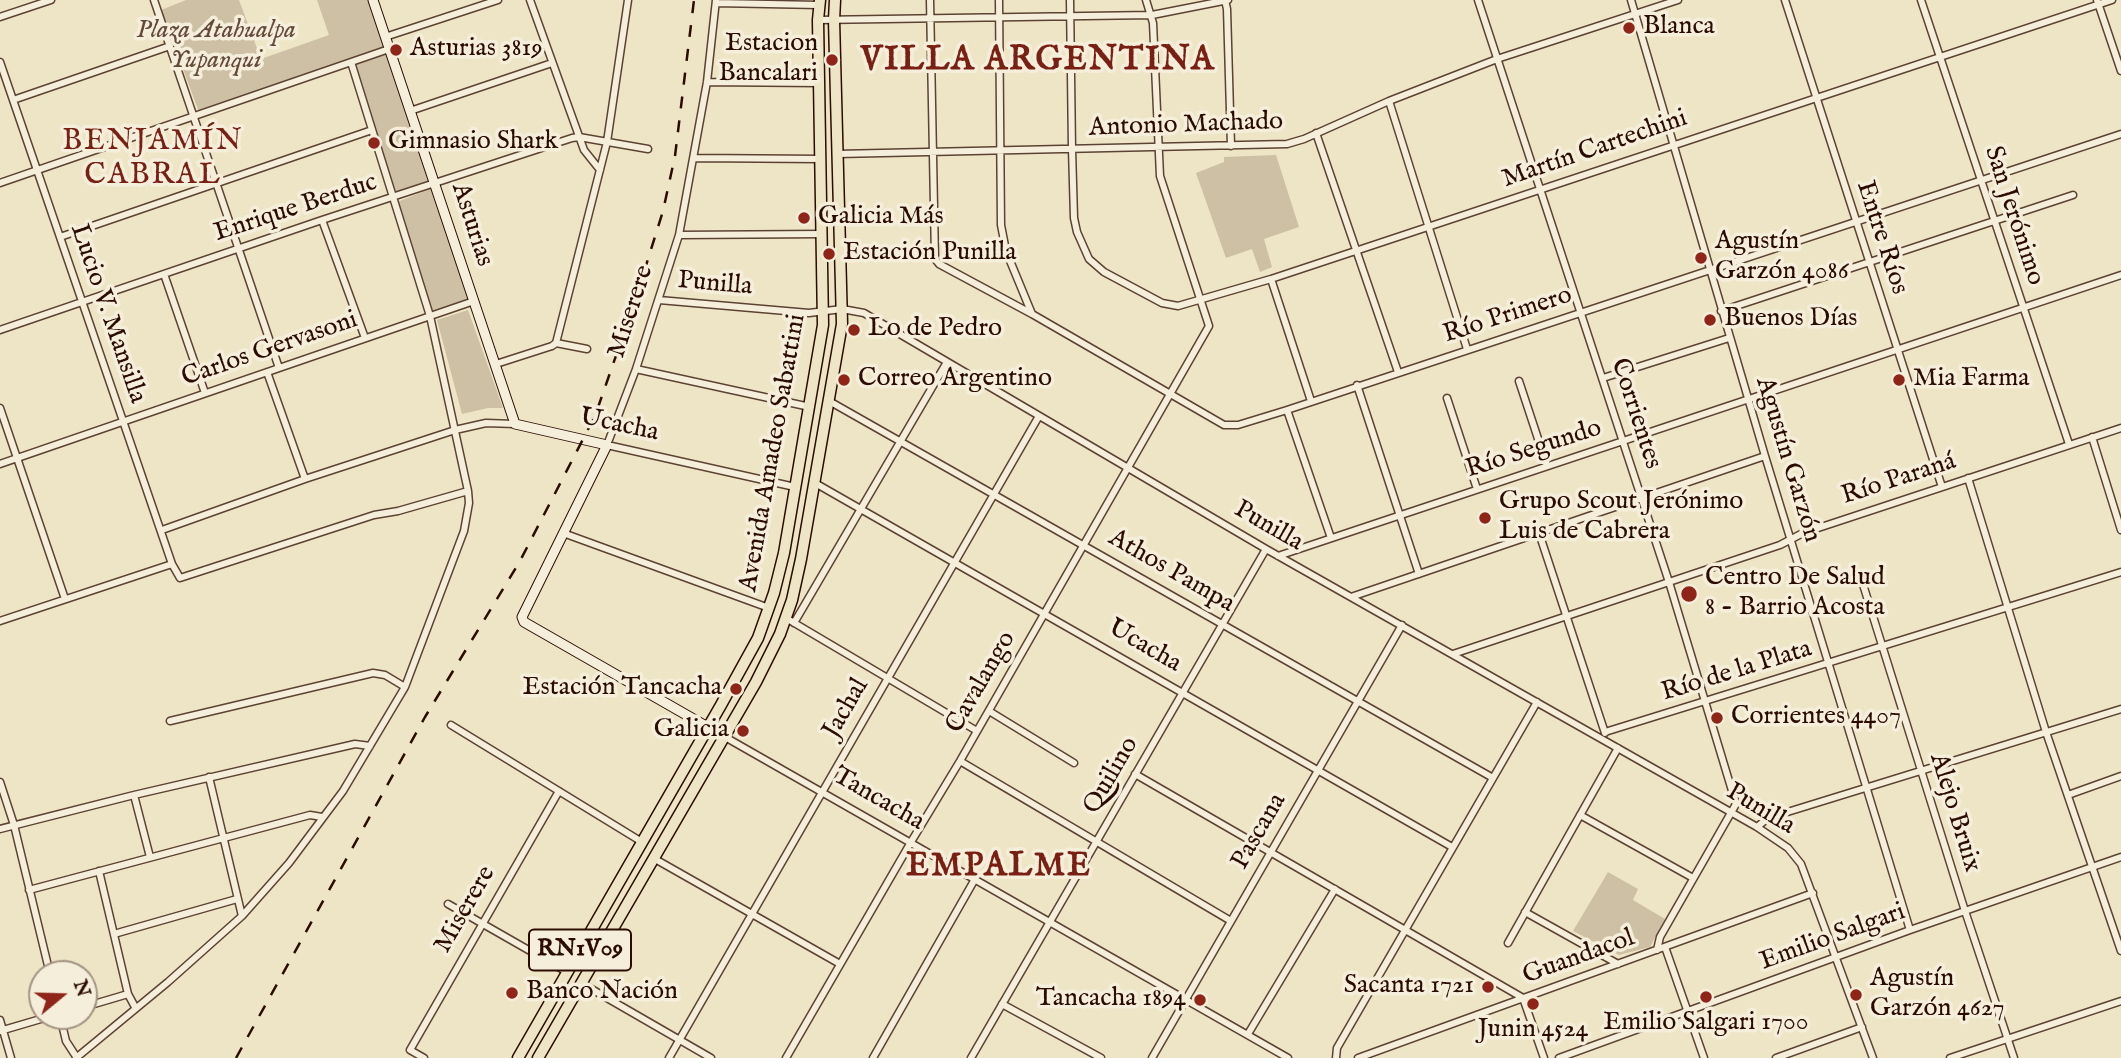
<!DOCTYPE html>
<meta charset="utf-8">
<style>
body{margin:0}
#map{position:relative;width:2121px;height:1058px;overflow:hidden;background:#eee5c6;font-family:"IM FELL English",serif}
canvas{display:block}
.north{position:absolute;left:28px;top:960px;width:70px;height:70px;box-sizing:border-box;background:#f4eeda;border:2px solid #a49483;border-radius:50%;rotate:71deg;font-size:19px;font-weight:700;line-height:28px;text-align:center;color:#2b0c00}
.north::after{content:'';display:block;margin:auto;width:24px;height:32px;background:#8f2418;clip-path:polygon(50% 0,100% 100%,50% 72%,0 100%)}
</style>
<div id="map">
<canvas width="2121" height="1058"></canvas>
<div class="north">N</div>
</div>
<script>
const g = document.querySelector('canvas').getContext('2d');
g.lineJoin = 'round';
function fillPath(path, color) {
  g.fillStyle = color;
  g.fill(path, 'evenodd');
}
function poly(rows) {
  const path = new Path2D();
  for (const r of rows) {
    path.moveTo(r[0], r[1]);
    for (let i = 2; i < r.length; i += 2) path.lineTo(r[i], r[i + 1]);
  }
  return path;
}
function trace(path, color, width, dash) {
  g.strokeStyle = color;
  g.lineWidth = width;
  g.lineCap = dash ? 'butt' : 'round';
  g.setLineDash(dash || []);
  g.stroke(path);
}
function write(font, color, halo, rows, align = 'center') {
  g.font = font + ' "IM FELL English",serif';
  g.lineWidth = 7;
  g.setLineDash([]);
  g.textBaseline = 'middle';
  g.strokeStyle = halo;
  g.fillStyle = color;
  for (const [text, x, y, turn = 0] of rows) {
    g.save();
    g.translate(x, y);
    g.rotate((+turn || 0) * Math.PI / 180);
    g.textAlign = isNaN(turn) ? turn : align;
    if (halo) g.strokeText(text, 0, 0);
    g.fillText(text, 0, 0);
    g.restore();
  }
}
fillPath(poly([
 [186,0,239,0,261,59,329,35,317,0,371,0,387,48,199,112,161,10],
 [388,52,430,180,394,193,353,63],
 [1276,155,1299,227,1264,239,1272,267,1260,272,1252,249,1226,258,1196,173,1224,162,1224,157],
 [433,188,470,299,432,312,397,202],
 [468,310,503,408,488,408,462,414,437,320],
 [1608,872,1638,889,1633,900,1665,919,1650,947,1619,955,1573,931]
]), '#cdc0a4');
const street = poly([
 [154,0,279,368],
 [530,0,584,150,600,170],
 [716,0,707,82,679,235,636,369,607,445,795,487],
 [930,0,935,259,939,264,1032,314,1224,425,1238,425,1287,410,2121,134],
 [999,0,1001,225,1006,251,1032,314],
 [1070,0,1072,149,1074,218,1077,232,1089,259,1104,272,1162,303,1178,306,1271,279,2112,0],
 [1225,0,1227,9,1231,146],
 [1478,0,1669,582,1736,804,1660,937,1657,950],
 [1631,0,1765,456,1910,930],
 [1785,0,1942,487],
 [1921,0,2069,444],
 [2097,0,2121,71],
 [716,3,819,5],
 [0,17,51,0],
 [818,20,1152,15,1228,0],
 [385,37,498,0],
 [0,62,172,564,180,578,374,515,398,511,468,491],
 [707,82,820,83],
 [13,100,170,46],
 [1389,101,1467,349],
 [410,111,552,63],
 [1316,133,1398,372],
 [837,154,1287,144,1304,139,1389,101,1497,59,1678,0],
 [694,158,821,159],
 [0,183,389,49],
 [322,220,365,338],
 [679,235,823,234],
 [60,237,372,130],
 [164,274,205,393],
 [1271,279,1311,401],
 [659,300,809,313,842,309,864,313,1266,549,1757,827,1788,848,1801,864,1873,1058],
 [1721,311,2073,195],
 [0,330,322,220,572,138,579,137,648,149],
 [556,343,607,142,628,0],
 [496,364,552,346,556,343,587,349],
 [636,369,810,407],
 [267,372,305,479],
 [1603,378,1729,338],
 [1519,381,1547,466],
 [1357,385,1419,574],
 [1447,398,1477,489],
 [829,401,1493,778],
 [0,408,65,599],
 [1287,410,1331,538],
 [2092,437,2121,530],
 [0,464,474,301],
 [1968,478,2046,732,2121,951],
 [815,483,1452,847],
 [162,530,305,479,455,430,486,423,515,424],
 [563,533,769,608],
 [1539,533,1605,733],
 [1278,556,2121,275],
 [1861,578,1965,911,2014,1058],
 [1351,597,1765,456],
 [0,621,172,564],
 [791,621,977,731],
 [794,623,947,362],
 [1453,654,1780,545,1803,533,2121,428],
 [989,711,1074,763],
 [170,721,373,673,385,675,405,687],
 [451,725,642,842],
 [1605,732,2121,572],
 [725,737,1288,1058],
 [960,761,1231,921],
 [1135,774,1523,998],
 [209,777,242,916],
 [0,782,14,825,50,974],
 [134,795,150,857],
 [2068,795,2121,776],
 [1580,815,1693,878],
 [1757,827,1768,818,2121,709],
 [0,829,134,795,355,744,370,746],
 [655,859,840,964],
 [99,871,128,994,135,1007],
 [29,890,310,815,322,817],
 [448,904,567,972],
 [1525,912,1618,964],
 [114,934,237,899],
 [1508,943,1618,748],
 [1665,947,1704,1058],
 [581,983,711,1058],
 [1523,998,1544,1058],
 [1002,1004,1101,1058],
 [84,1007,128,994],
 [60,1016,66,1041,77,1058],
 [0,1020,11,1058],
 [0,1031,51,1016],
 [1248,1034,1335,889],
 [76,1058,168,982,242,916,289,863,343,791,405,687,464,531,469,503,468,491,430,316,351,62],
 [424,1058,410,1050,559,791],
 [669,1058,1039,416],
 [786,1058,911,842,960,761,1209,326,1160,176,1153,23,1146,0],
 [873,1058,975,879],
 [971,1058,1266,549],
 [1152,1058,1402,625],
 [1336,1058,1337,1048,1537,702],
 [1358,1058,1813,893],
 [1559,1058,1910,930,2121,857],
 [1776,1058,1862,1027],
 [1950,1058,2121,1001]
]);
const secondary = poly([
 [373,0,515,424,607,445,522,617,524,622,725,737]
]);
const primary = poly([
 [518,1058,721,705,758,638,774,593,784,553,823,325,818,20,820,0],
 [538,1058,756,682,780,634,792,600,801,559,842,324,834,20,835,0]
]);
trace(street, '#5c4232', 9);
trace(secondary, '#2b0c00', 11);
trace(primary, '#2b0c00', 13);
trace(street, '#f4eeda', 6);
trace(secondary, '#f4eeda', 9);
trace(primary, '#eee5c6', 10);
trace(poly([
 [236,1058,425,717,520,561,595,416,634,304,663,211,675,156,694,0]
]), '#2b0c00', 2.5, [12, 12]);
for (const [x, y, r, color] of [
 [1629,28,7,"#8f2418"],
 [396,50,7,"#8f2418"],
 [832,60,7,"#8f2418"],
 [374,143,7,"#8f2418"],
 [804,218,7,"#8f2418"],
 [829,254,7,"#8f2418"],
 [1701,258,7,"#8f2418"],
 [1710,320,7,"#8f2418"],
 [854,330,7,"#8f2418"],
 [844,380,7,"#8f2418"],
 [1899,380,7,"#8f2418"],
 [1485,518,7,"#8f2418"],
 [1689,594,9,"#8f2418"],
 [736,689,7,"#8f2418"],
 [1717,718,7,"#8f2418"],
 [743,731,7,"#8f2418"],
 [1488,987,7,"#8f2418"],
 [512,993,7,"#8f2418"],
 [1856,995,7,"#8f2418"],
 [1706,997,7,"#8f2418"],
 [1200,1000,7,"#8f2418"],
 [1533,1004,7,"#8f2418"]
]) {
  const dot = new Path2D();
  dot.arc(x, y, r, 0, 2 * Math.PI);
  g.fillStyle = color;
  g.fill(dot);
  trace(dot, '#f4eeda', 2.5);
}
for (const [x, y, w] of [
 [580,950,102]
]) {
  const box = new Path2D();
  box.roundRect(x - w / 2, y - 20.5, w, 41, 5);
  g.fillStyle = '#f4eeda';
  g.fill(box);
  trace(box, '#2b0c00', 2);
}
write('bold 24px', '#2b0c00', null, [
 ["RN1V09",580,950]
]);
write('26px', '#2b0c00', '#f4eeda', [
 ["Blanca",1643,28],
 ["Estacion",818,45,"right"],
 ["Bancalari",818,75,"right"],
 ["Asturias 3819",410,50],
 ["Gimnasio Shark",388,143],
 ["Galicia Más",818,218],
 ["Agustín",1715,243],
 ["Garzón 4086",1715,273],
 ["Estación Punilla",843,254],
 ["Buenos Días",1724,320],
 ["Lo de Pedro",868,330],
 ["Correo Argentino",858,380],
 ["Mia Farma",1913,380],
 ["Grupo Scout Jerónimo",1499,503],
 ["Luis de Cabrera",1499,533],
 ["Centro De Salud",1705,579],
 ["8 - Barrio Acosta",1705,609],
 ["Estación Tancacha",722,689,"right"],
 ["Corrientes 4407",1731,718],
 ["Galicia",729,731,"right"],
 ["Agustín",1870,980],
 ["Garzón 4627",1870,1010],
 ["Sacanta 1721",1474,987,"right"],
 ["Banco Nación",526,993],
 ["Tancacha 1894",1186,1000,"right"],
 ["Emilio Salgari 1700",1706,1024,"center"],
 ["Junin 4524",1533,1031,"center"]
], 'left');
write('italic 26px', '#644b39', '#f4eeda', [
 ["Plaza Atahualpa",216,32],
 ["Yupanqui",216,62]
]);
write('26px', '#2b0c00', '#f4eeda', [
 ["Antonio Machado",1186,126,-2],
 ["Martín Cartechini",1595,150,-19],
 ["Enrique Berduc",296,209,-18],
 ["San Jerónimo",2013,216,72],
 ["Asturias",471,225,72],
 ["Entre Ríos",1881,238,72],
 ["Punilla",715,285,5],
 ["Miserere",632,312,-72],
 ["Lucio V. Mansilla",107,314,71],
 ["Río Primero",1508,316,-18],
 ["Carlos Gervasoni",270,350,-19],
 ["Corrientes",1635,414,72],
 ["Ucacha",619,426,12],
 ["Río Segundo",1534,450,-18],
 ["Avenida Amadeo Sabattini",774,453,-80],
 ["Agustín Garzón",1787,460,73],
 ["Río Paraná",1899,480,-18],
 ["Punilla",1268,527,30],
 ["Athos Pampa",1171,572,30],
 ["Ucacha",1144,647,30],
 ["Río de la Plata",1737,672,-17],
 ["Cavalango",982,683,-60],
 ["Jachal",847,709,-60],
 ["Quilino",1112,776,-60],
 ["Tancacha",878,800,30],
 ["Punilla",1760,810,31],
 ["Alejo Bruix",1954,813,73],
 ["Pascana",1260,832,-60],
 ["Miserere",466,910,-60],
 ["Emilio Salgari",1833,938,-20],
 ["Guandacol",1579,958,-20]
]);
g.letterSpacing = '2px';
write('30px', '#7a1f14', '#f4eeda', [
 ["BENJAMÍN",153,143],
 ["CABRAL",153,177]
]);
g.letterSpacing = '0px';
g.letterSpacing = '2px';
write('bold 33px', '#7a1f14', '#f4eeda', [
 ["VILLA ARGENTINA",1038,62],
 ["EMPALME",999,868]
]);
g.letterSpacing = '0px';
</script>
